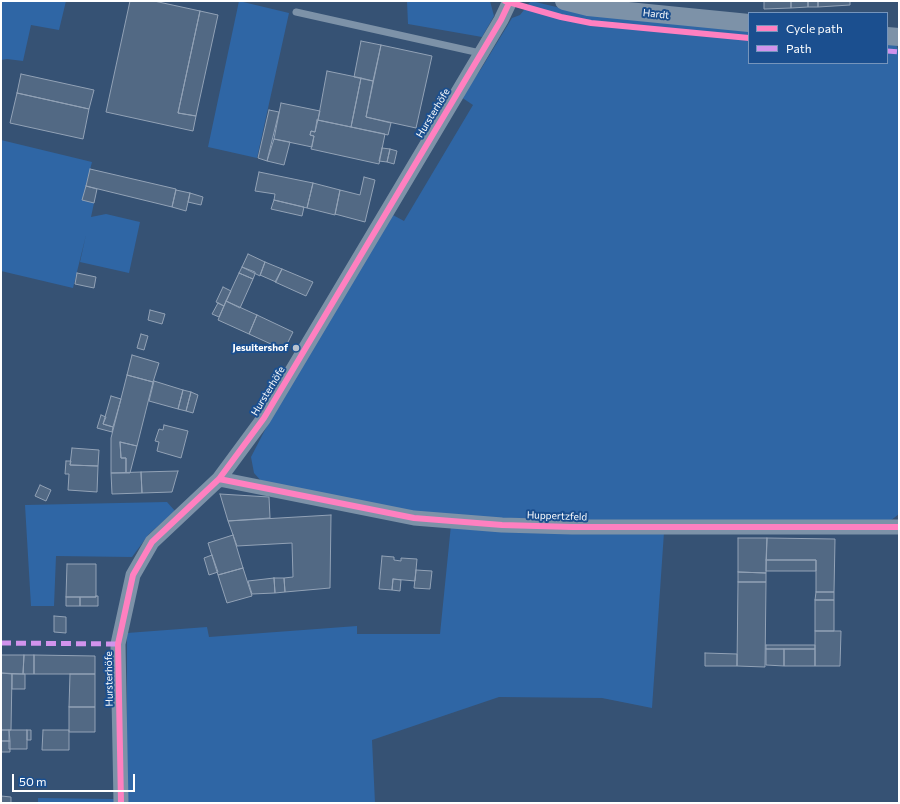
<!DOCTYPE html>
<meta charset="utf-8">
<style>
body{margin:0}
#map{position:relative;width:900px;height:804px;overflow:hidden;background:#365274;font-family:Commissioner,sans-serif}
canvas{display:block}
.frame{position:absolute;inset:0;border:2px solid #fff;pointer-events:none}
.legend{position:absolute;left:748px;top:12px;width:140px;height:52px;box-sizing:border-box;background:#1b4f8f;border:1px solid #7695bc;margin:0;padding:5px 7px;list-style:none;font-size:12px;color:#fff}
.legend li{display:flex;align-items:center;gap:8px;height:20px}
.legend b{width:20px;border:1px solid #7695bc}
.scale{position:absolute;left:12px;top:774px;width:123px;height:18px;box-sizing:border-box;border:2px solid #fff;border-top:0;padding-left:5px;font-size:12px;line-height:14px;white-space:nowrap;color:#fff;-webkit-text-stroke:3px #1b4f8f;paint-order:stroke}
</style>
<div id="map">
<canvas width="900" height="804"></canvas>
<div class="frame"></div>
<ul class="legend">
<li><b style="height:5px;background:#ff80c0"></b>Cycle path</li>
<li><b style="height:5px;background:#d193ec"></b>Path</li>
</ul>
<div class="scale">50 m</div>
</div>
<script>
const g = document.querySelector('canvas').getContext('2d');
g.lineJoin = 'round';
function fillPath(path, color) {
  g.fillStyle = color;
  g.fill(path, 'evenodd');
}
function poly(rows) {
  const path = new Path2D();
  for (const r of rows) {
    path.moveTo(r[0], r[1]);
    for (let i = 2; i < r.length; i += 2) path.lineTo(r[i], r[i + 1]);
  }
  return path;
}
function trace(path, color, width, dash) {
  g.strokeStyle = color;
  g.lineWidth = width;
  g.lineCap = dash ? 'butt' : 'round';
  g.setLineDash(dash || []);
  g.stroke(path);
}
function write(font, color, halo, rows, align = 'center') {
  g.font = font + ' Commissioner,sans-serif';
  g.lineWidth = 4;
  g.setLineDash([]);
  g.textBaseline = 'middle';
  g.strokeStyle = halo;
  g.fillStyle = color;
  for (const [text, x, y, turn = 0] of rows) {
    g.save();
    g.translate(x, y);
    g.rotate((+turn || 0) * Math.PI / 180);
    g.textAlign = isNaN(turn) ? turn : align;
    if (halo) g.strokeText(text, 0, 0);
    g.fillText(text, 0, 0);
    g.restore();
  }
}
fillPath(poly([
 [1,1,66,1,59,30,31,25,23,61,7,59,1,60],
 [239,1,289,13,257,158,208,147],
 [407,1,490,1,494,16,482,37,408,24],
 [531,1,582,13,749,30,749,63,887,63,887,43,896,44,899,53,899,514,890,521,569,523,415,513,263,483,254,473,251,457,267,426,391,214,404,221,473,105,461,97,481,69,512,18,520,15],
 [1,140,92,162,82,200,94,203,91,217,106,214,140,222,129,273,80,262,86,235,73,288,1,271],
 [167,502,175,511,149,534,132,557,56,556,54,606,31,606,25,505],
 [451,525,664,532,652,708,602,698,499,697,372,740,375,803,127,803,127,633,207,627,209,637,357,626,357,634,440,634],
 [38,798,114,799,114,803,38,803]
]), '#2f66a5');
const building = poly([
 [130,1,154,1,200,11,178,113,196,116,193,131,106,112,130,1],
 [764,1,791,1,791,8,764,9,764,1],
 [791,1,808,1,808,7,791,8,791,1],
 [808,1,818,1,818,7,808,7,808,1],
 [818,1,850,1,850,5,818,7,818,1],
 [200,11,218,15,196,116,178,113,200,11],
 [361,41,381,45,373,81,354,77,361,41],
 [381,45,432,56,416,128,366,117,381,45],
 [327,71,361,78,351,127,318,120,327,71],
 [21,74,94,90,89,109,17,93,21,74],
 [361,78,373,81,366,117,391,123,388,135,351,127,361,78],
 [17,93,89,109,83,139,10,123,17,93],
 [281,103,320,111,315,132,311,131,310,135,314,136,312,147,274,139,281,103],
 [269,110,279,112,267,161,258,158,269,110],
 [317,120,385,134,379,164,311,149,314,136,310,135,311,131,315,132,317,120],
 [274,139,290,142,284,165,267,161,274,139],
 [382,148,390,149,387,162,379,161,382,148],
 [390,149,397,151,394,164,387,162,390,149],
 [90,169,176,189,172,207,86,186,90,169],
 [259,172,313,183,307,208,274,200,275,194,255,191,259,172],
 [364,177,375,180,365,222,335,214,340,190,360,195,364,177],
 [313,183,340,190,335,215,307,208,313,183],
 [86,186,97,189,94,203,82,200,86,186],
 [176,190,190,193,186,211,172,207,176,190],
 [190,193,203,197,201,205,188,202,190,193],
 [274,200,304,207,302,216,271,209,274,200],
 [248,254,265,262,260,276,242,267,248,254],
 [265,262,282,269,276,282,260,275,265,262],
 [242,267,255,272,255,274,253,279,239,273,242,267],
 [282,269,313,282,306,296,275,282,282,269],
 [77,273,96,277,94,288,75,284,77,273],
 [239,273,253,279,240,308,226,301,239,273],
 [223,287,231,291,224,306,216,302,223,287],
 [226,301,257,315,249,334,218,320,226,301],
 [218,303,224,306,219,317,212,314,218,303],
 [150,310,165,314,162,324,148,320,150,310],
 [257,315,293,332,284,350,249,334,257,315],
 [141,334,148,336,144,350,137,348,141,334],
 [132,355,159,363,153,382,127,375,132,355],
 [127,375,153,382,137,446,120,442,121,458,126,458,126,473,111,473,111,438,127,375],
 [154,381,183,390,178,409,149,401,154,381],
 [183,390,191,392,186,411,178,409,183,390],
 [191,392,198,395,193,413,186,411,191,392],
 [111,396,121,399,113,427,103,424,111,396],
 [101,415,106,417,103,424,113,427,112,432,97,428,101,415],
 [164,425,188,431,181,458,157,451,159,442,155,441,159,429,163,430,164,425],
 [120,442,137,446,130,473,126,473,126,458,121,458,120,442],
 [72,448,99,450,98,466,70,465,72,448],
 [66,461,71,461,70,465,98,466,97,492,68,490,69,474,65,474,66,461],
 [178,471,172,492,142,493,141,472,178,471],
 [141,472,142,493,112,494,111,473,141,472],
 [40,485,51,490,46,501,35,496,40,485],
 [220,494,269,497,270,518,228,521,220,494],
 [331,515,330,588,285,592,284,578,293,577,292,543,237,546,228,521,331,515],
 [233,535,243,568,218,575,208,543,233,535],
 [738,538,767,538,766,573,738,572,738,538],
 [767,538,835,539,834,592,816,592,816,560,766,560,767,538],
 [212,555,218,572,209,575,204,558,212,555],
 [382,556,394,557,394,560,401,561,401,558,417,559,415,581,393,579,392,590,379,589,382,556],
 [766,560,816,560,816,571,766,571,766,560],
 [67,564,96,564,96,597,66,597,67,564],
 [243,568,252,596,227,603,218,575,243,568],
 [416,570,432,571,430,589,414,588,416,570],
 [738,572,766,573,766,582,738,582,738,572],
 [274,578,284,578,285,592,275,593,274,578],
 [274,578,275,593,252,594,248,581,274,578],
 [393,579,401,580,400,591,392,590,393,579],
 [738,582,766,582,765,667,737,666,738,582],
 [816,592,834,592,834,600,815,600,816,592],
 [96,596,98,596,98,606,80,606,80,597,96,597,96,596],
 [66,597,80,597,80,606,66,606,66,597],
 [815,600,834,600,834,631,815,631,815,600],
 [54,616,66,617,66,633,54,632,54,616],
 [815,631,841,631,840,666,815,666,815,631],
 [766,645,815,645,815,649,766,649,766,645],
 [766,649,784,649,784,666,766,665,766,649],
 [784,649,815,649,815,666,784,666,784,649],
 [705,653,737,654,737,666,705,666,705,653],
 [1,655,24,655,23,674,1,673,1,655],
 [24,655,34,655,34,674,23,674,24,655],
 [34,655,95,656,95,674,34,674,34,655],
 [1,673,12,674,11,730,1,730,1,673],
 [12,674,25,674,25,689,12,689,12,674],
 [70,674,95,674,95,707,69,707,70,674],
 [69,707,95,707,95,732,69,732,69,707],
 [1,730,9,730,10,741,1,741,1,730],
 [9,730,27,730,27,749,9,749,9,730],
 [27,730,31,730,31,740,27,740,27,730],
 [43,730,69,730,69,750,42,750,43,730],
 [1,741,10,741,10,752,1,752,1,741],
 [1,796,11,797,11,803,1,803,1,796]
]);
fillPath(building, '#526984');
trace(building, '#92a2b6', 1);
trace(poly([
 [296,12,480,53]
]), '#7d92a8', 7);
trace(poly([
 [219,479,414,518,502,525,572,527,899,527],
 [121,803,118,644,133,575,152,542,219,479,264,418,501,20,510,1]
]), '#7d92a8', 15);
trace(poly([
 [564,1,588,7,749,23],
 [887,36,899,37]
]), '#7d92a8', 18);
trace(poly([
 [887,51,899,52],
 [1,643,118,644]
]), '#d193ec', 5, [10, 5]);
trace(poly([
 [505,1,561,17,591,23,749,38],
 [219,479,414,518,502,525,572,527,899,527],
 [121,803,118,644,133,575,152,542,219,479,264,418,501,20,510,1]
]), '#ff80c0', 6);
for (const [x, y, r, color] of [
 [296,348,4,"#b9c2ce"]
]) {
  const dot = new Path2D();
  dot.arc(x, y, r, 0, 2 * Math.PI);
  g.fillStyle = color;
  g.fill(dot);
  trace(dot, '#1b4f8f', 1.5);
}
write('10px', '#fff', '#1b4f8f', [
 ["Hardt",656,14,6],
 ["Hursterhöfe",433,113,-59],
 ["Hursterhöfe",268,391,-59],
 ["Huppertzfeld",557,516,2],
 ["Hursterhöfe",109,679,-91]
]);
write('bold 10px', '#fff', '#1b4f8f', [
 ["Jesuitershof",288,348]
], 'right');
</script>
